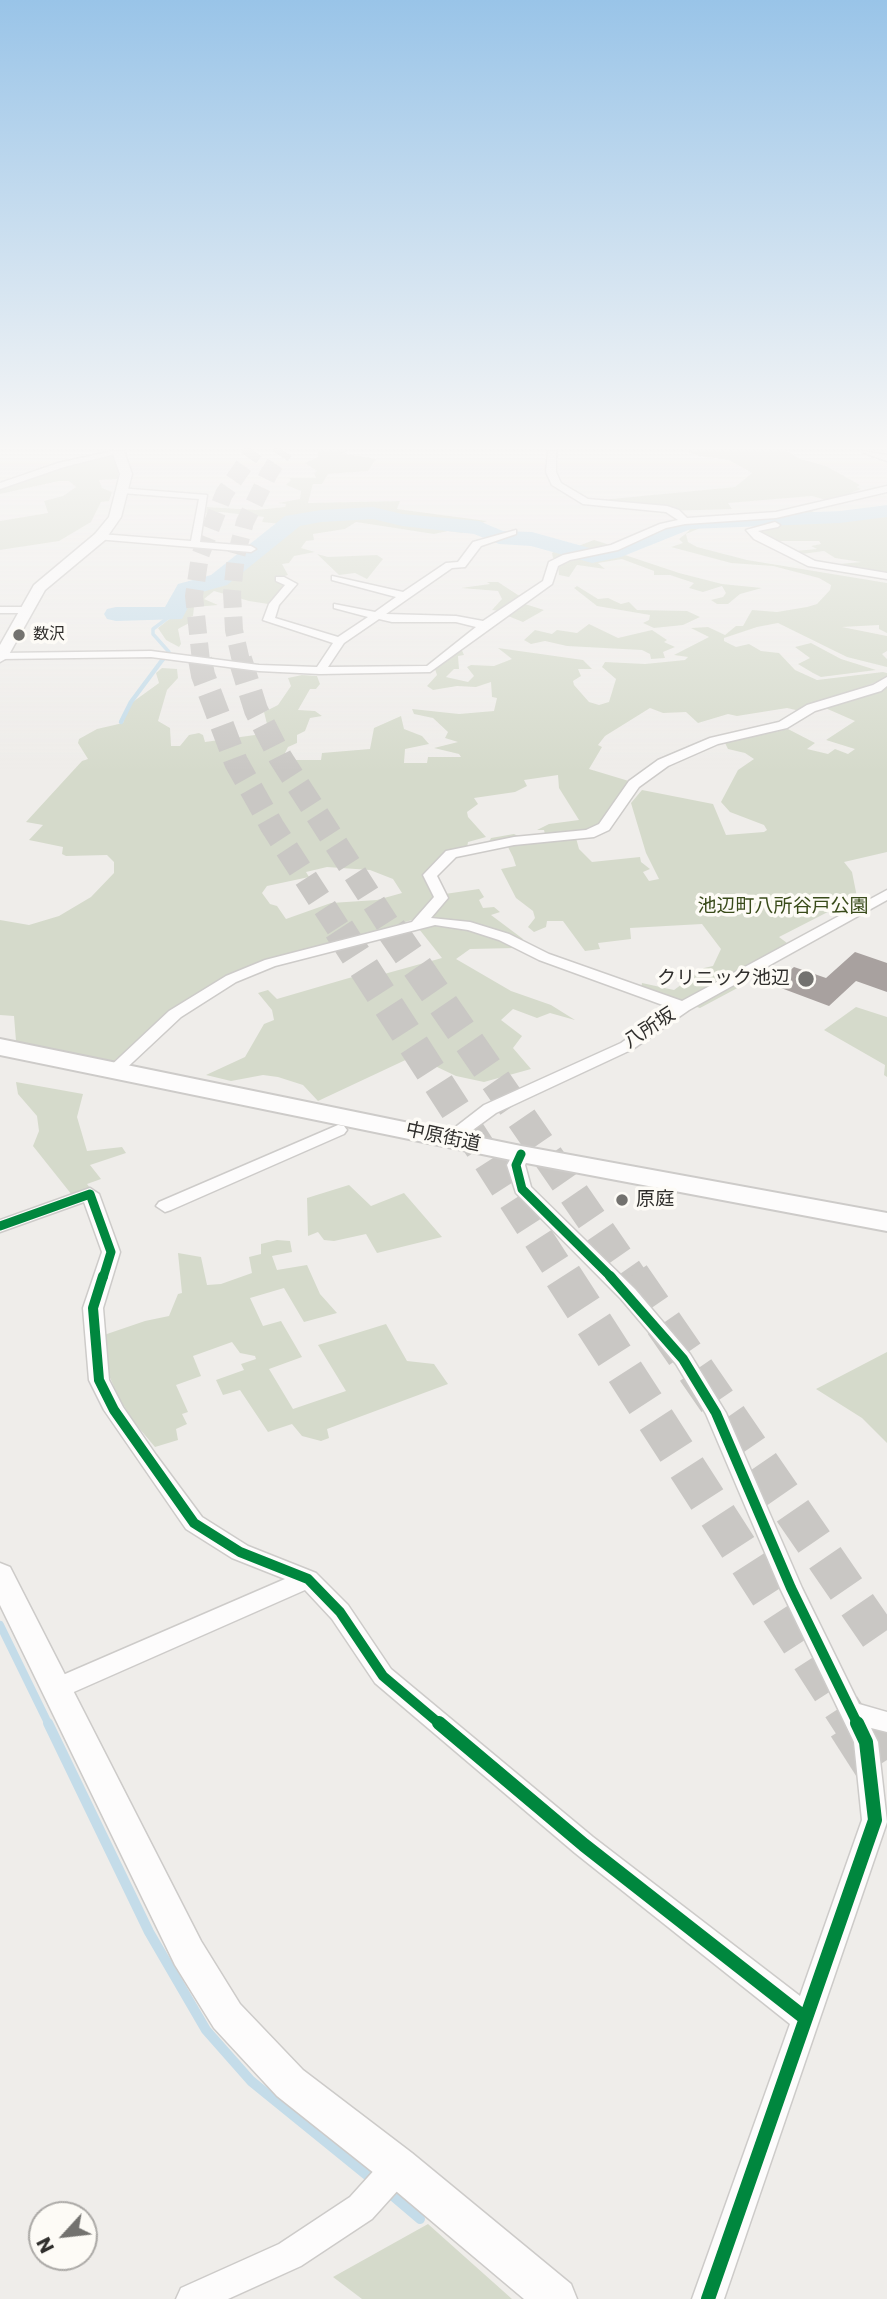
<!DOCTYPE html>
<meta charset="utf-8">
<style>
body{margin:0}
#map{position:relative;width:887px;height:2299px;overflow:hidden;background:#efedea;font-family:Poppins,sans-serif}
canvas{display:block}
.north{position:absolute;left:28px;top:2201px;width:70px;height:70px;box-sizing:border-box;background:#fdfbf6;border:2px solid #aba9a6;border-radius:50%;rotate:243deg;font-size:19px;font-weight:700;line-height:28px;text-align:center;color:#302f2d}
.north::after{content:'';display:block;margin:auto;width:24px;height:32px;background:#73726f;clip-path:polygon(50% 0,100% 100%,50% 72%,0 100%)}
</style>
<div id="map">
<canvas width="887" height="2299"></canvas>
<div class="north">N</div>
</div>
<script>
const g = document.querySelector('canvas').getContext('2d');
g.lineJoin = 'round';
function fillPath(path, color) {
  g.fillStyle = color;
  g.fill(path, 'evenodd');
}
function poly(rows) {
  const path = new Path2D();
  for (const r of rows) {
    path.moveTo(r[0], r[1]);
    for (let i = 2; i < r.length; i += 2) path.lineTo(r[i], r[i + 1]);
  }
  return path;
}
function trace(path, color, width, dash) {
  g.strokeStyle = color;
  g.lineWidth = width;
  g.lineCap = dash ? 'butt' : 'round';
  g.setLineDash(dash || []);
  g.stroke(path);
}
function write(font, color, halo, rows, align = 'center') {
  g.font = font + ' Poppins,"Noto Sans JP",sans-serif';
  g.lineWidth = 7;
  g.setLineDash([]);
  g.textBaseline = 'middle';
  g.strokeStyle = halo;
  g.fillStyle = color;
  for (const [text, x, y, turn = 0] of rows) {
    g.save();
    g.translate(x, y);
    g.rotate((+turn || 0) * Math.PI / 180);
    g.textAlign = isNaN(turn) ? turn : align;
    if (halo) g.strokeText(text, 0, 0);
    g.fillText(text, 0, 0);
    g.restore();
  }
}
fillPath(poly([
 [318,451,349,451,341,453,376,459,368,471,328,474,322,484,313,484,308,503,400,501,397,509,487,521,477,525,485,528,462,533,448,531,434,534,356,522,345,529,313,534,314,540,306,541,301,548,315,552,294,556,289,563,282,564,288,575,276,579,288,584,275,600,268,604,249,601,214,591,204,599,218,605,194,607,193,616,188,618,191,622,178,629,181,644,179,647,166,640,158,628,182,609,189,592,224,580,263,548,256,547,281,524,262,522,264,517,221,512,206,513,207,507,256,510,285,507,286,504,278,503,300,499,301,491,286,485,291,480,289,478,316,478,314,473,317,471,305,463,318,457],
 [687,451,787,451,800,459,826,466,860,485,857,487,861,489,851,493,854,495,829,501,812,496,728,503,732,509,667,511,591,501,735,487,752,473,729,460,699,456],
 [110,455,114,457,118,467,118,479,99,480,102,488,112,492,109,501,101,502,91,522,59,541,0,550,0,521,48,513,44,501,63,496,76,487,69,481,59,481,0,494,0,487,67,465],
 [809,510,830,518,887,511,887,575,843,567,839,564,861,562,835,558,824,551,802,554,795,551,817,549,811,546,821,544,819,541,777,541,755,532,774,525,768,523,720,520,804,513],
 [702,523,705,526,686,534,688,542,697,547,747,560,887,583,887,633,879,629,879,625,842,627,887,636,887,651,882,654,887,659,887,667,847,657,778,623,757,627,724,638,724,641,736,647,749,644,761,651,779,653,795,670,817,680,883,672,887,673,887,678,800,711,787,708,737,716,728,714,698,723,686,712,663,713,650,708,605,736,598,745,602,747,589,769,632,782,610,817,591,831,545,834,544,830,537,830,549,824,579,820,559,788,558,775,524,780,527,786,515,792,474,798,478,804,467,812,468,817,486,837,468,842,467,848,429,875,438,895,479,889,484,897,479,900,483,908,494,907,500,912,491,915,523,939,516,944,515,948,470,949,456,959,511,991,551,1005,575,1020,550,1013,537,1018,513,1009,501,1020,522,1036,513,1048,531,1069,484,1082,456,1076,414,1056,318,1101,303,1085,278,1077,263,1075,231,1081,206,1075,245,1057,264,1024,274,1020,272,1010,258,993,268,990,277,999,373,971,377,976,442,958,419,929,415,919,229,977,236,982,177,1019,166,1017,114,1061,16,1041,14,1016,0,1015,0,920,29,925,59,916,91,897,114,873,114,862,107,855,66,856,62,854,63,847,29,840,43,825,26,822,82,761,88,759,78,743,79,739,97,729,123,723,130,704,159,683,156,673,162,668,177,669,178,678,167,690,158,721,170,728,171,746,180,746,189,735,199,733,203,735,205,742,262,734,261,728,267,724,264,712,278,705,291,686,288,678,302,675,317,676,320,684,316,689,310,689,298,710,315,711,322,716,310,718,305,731,297,735,297,743,288,747,285,753,295,760,321,760,322,753,370,749,374,728,401,716,404,729,422,736,429,744,405,749,404,763,427,763,428,757,461,757,459,754,434,748,458,742,445,738,448,732,433,718,414,714,412,709,459,714,494,711,497,698,492,697,491,682,476,687,457,686,433,690,427,686,437,675,435,669,460,646,464,655,458,656,459,669,454,669,446,677,468,682,474,676,467,667,471,665,494,666,512,659,498,648,583,660,592,669,578,669,581,676,573,681,574,685,589,702,599,705,609,702,616,679,602,667,605,662,645,664,685,660,688,657,674,655,709,637,691,628,708,627,725,635,736,626,743,626,752,610,777,612,807,607,817,604,830,590,831,585,819,578,773,566,731,563,671,547,683,543,679,539,689,531,691,524],
 [327,867,370,870,393,879,402,893,377,900,331,903,286,919,277,906,270,904,262,893,267,886,309,877,306,872],
 [594,540,610,545,604,548,679,573,722,584,762,588,740,594,728,604,717,604,711,600,723,597,726,593,722,586,703,592,689,588,694,583,670,575,654,575,654,571,622,559,598,563,605,569,577,565,569,577,559,575,558,566,565,561,553,558,552,553,564,545,578,546],
 [317,554,328,557,377,555,383,559,367,579,355,573,339,575],
 [487,582,498,582,521,597,525,604,544,610,523,622,508,616,510,612,492,610,502,599,498,591,461,588,490,584],
 [577,586,598,599,608,598,621,604,629,602,637,610,687,611,700,617,683,625,654,628,643,623,649,620,650,615,597,606,574,588],
 [589,624,618,638,652,630,667,640,664,642,675,647,663,652,665,658,651,659,650,654,642,650,567,646,545,641,531,644,524,640,535,630,552,634,557,630,577,633],
 [811,643,841,659,876,670,821,677,813,673,798,664,810,658,795,647],
 [887,687,887,852,844,862,852,872,857,897,779,937,787,943,733,976,743,985,700,1008,641,989,642,983,674,990,704,968,713,966,721,949,702,924,630,928,631,939,598,943,600,949,585,951,563,921,547,921,546,927,534,932,528,927,535,918,533,911,516,898,501,869,516,866,513,857,508,847,491,847,489,842,491,838,514,834,522,838,576,838,579,849,592,862,640,857,641,862,650,869,643,872,649,881,659,879,646,853,631,803,642,790,713,804,726,835,764,832,767,830,764,825,730,812,721,802,738,770,754,759,745,753,728,749,725,743,788,729,815,743,807,749,828,754,835,749,848,754,855,749,826,740,855,721,823,707],
 [856,1007,887,1017,887,1077,884,1075,885,1065,824,1030],
 [16,1082,83,1094,77,1117,87,1151,122,1147,126,1153,90,1165,101,1179,87,1184,91,1189,72,1195,33,1146,39,1131,37,1116,18,1094],
 [349,1185,371,1206,404,1193,442,1237,377,1253,366,1234,334,1241,324,1240,318,1232,308,1236,307,1198],
 [277,1240,290,1241,292,1252,272,1256,277,1270,307,1265,320,1294,337,1313,304,1322,284,1288,250,1298,263,1326,281,1321,302,1357,269,1369,293,1409,346,1391,318,1345,386,1324,407,1361,434,1364,448,1384,327,1429,329,1438,321,1441,302,1436,292,1424,268,1432,240,1390,223,1395,216,1380,244,1370,241,1364,256,1359,255,1356,240,1353,232,1342,193,1356,201,1376,176,1385,188,1412,182,1414,187,1424,176,1429,178,1440,155,1447,133,1421,118,1396,108,1373,104,1335,145,1321,169,1316,178,1294,182,1293,178,1253,201,1257,207,1285,221,1284,252,1273,249,1257,261,1254,261,1244],
 [887,1352,887,1443,862,1418,816,1389],
 [428,2224,512,2299,362,2299,333,2277]
]), '#d5dacb');
trace(poly([
 [162,661,169,652,153,634,153,629,173,614]
]), '#c4dce9', 3.5);
trace(poly([
 [121,722,131,702,163,659]
]), '#c4dce9', 4.5);
trace(poly([
 [0,1625,49,1725]
]), '#c4dce9', 8);
trace(poly([
 [48,1723,149,1932,206,2030,251,2081,373,2180],
 [387,2191,420,2219]
]), '#c4dce9', 10);
fillPath(poly([
 [887,505,887,517,840,523,691,529,621,557,592,563,531,546,499,544,474,534,402,526,373,519,321,522,300,526,227,585,195,594,182,619,116,621,107,619,104,614,107,609,116,607,165,607,178,584,211,575,285,516,321,510,373,507,402,514,479,521,503,531,532,532,593,549,614,545,688,517,840,511,887,505]
]), '#c4dce9');
fillPath(poly([
 [855,952,887,963,887,992,856,981,829,1006,773,985,794,967,826,978]
]), '#a8a19f');
trace(poly([
 [201,661,194,596,200,556,224,494,254,451],
 [241,661,234,630,232,593,236,556,245,522,269,473,284,451]
]), '#c9c7c4', 18, [18, 9]);
trace(poly([
 [200,659,203,675,236,762,272,826,340,931],
 [240,659,256,710,280,757,392,931]
]), '#c9c7c4', 24, [24, 11]);
trace(poly([
 [339,929,564,1278],
 [391,929,632,1278]
]), '#c9c7c4', 31, [31, 15]);
trace(poly([
 [563,1276,853,1725],
 [631,1276,887,1648]
]), '#c9c7c4', 38, [38, 19]);
trace(poly([
 [852,1723,887,1778]
]), '#c9c7c4', 50, [50, 25]);
const minor = poly([
 [113,451,123,452,64,467,0,489,0,483,58,463,113,451],
 [548,451,556,451,556,472,561,483,588,499,667,506,679,510,687,518,776,512,887,486,887,492,776,518,685,524,666,528,618,550,570,560,558,566,552,584,430,672,320,674,259,671,151,657,0,659,2,653,151,651,259,665,317,667,333,643,263,620,269,604,285,585,276,581,276,577,284,577,297,584,279,605,275,618,338,637,368,617,334,608,334,604,375,612,396,597,332,580,332,576,403,592,446,563,458,562,473,542,516,530,516,534,481,546,465,567,452,568,386,614,456,616,483,621,543,581,549,562,563,555,611,545,660,524,678,520,666,512,583,504,552,485,546,472,548,451],
 [379,619,392,622,456,622,476,627,427,666,328,667,344,643,379,619],
 [863,451,887,455,887,461,864,453,863,451],
 [119,488,207,495,200,542,251,546,256,549,251,552,96,539,96,535,100,534,191,541,199,499,122,493,117,490,119,488],
 [775,522,780,525,778,527,758,531,815,561,887,573,887,579,808,566,754,539,746,530,775,522],
 [0,607,27,607,32,610,27,613,0,613,0,607],
 [887,677,887,686,881,691,815,711,787,728,718,744,668,766,639,787,609,830,594,837,514,845,456,857,437,876,448,898,431,918,470,922,509,934,549,954,682,1001,887,890,887,900,689,1010,633,1049,496,1113,455,1143,443,1143,440,1139,484,1105,621,1043,671,1008,539,960,499,940,468,930,435,925,275,966,236,982,181,1017,118,1076,106,1076,104,1072,169,1011,226,976,265,960,412,922,434,897,423,875,446,851,514,837,586,830,599,824,629,781,658,760,710,738,779,722,807,705,873,685,887,677],
 [338,1125,344,1126,347,1130,344,1134,171,1210,165,1212,156,1206,159,1202,338,1125],
 [521,1149,530,1154,525,1165,531,1187,635,1289,690,1354,726,1413,802,1588,859,1704,887,1712,887,1732,871,1728,878,1742,887,1822,724,2299,692,2299,790,2024,575,1853,375,1683,332,1619,305,1590,67,1695,58,1698,49,1695,46,1688,49,1681,285,1579,232,1558,186,1529,104,1410,89,1380,83,1308,102,1252,84,1202,0,1232,0,1220,90,1188,99,1194,120,1252,103,1308,109,1380,123,1407,156,1455,202,1517,248,1546,316,1573,348,1605,391,1669,593,1837,800,1996,862,1820,854,1742,780,1588,706,1414,676,1364,621,1299,516,1193,507,1165,515,1150,521,1149],
 [398,2152,409,2156,413,2167,409,2178,372,2219,301,2266,228,2299,176,2299,181,2288,279,2244,350,2197,387,2156,398,2152]
]);
const tertiary = poly([
 [112,451,124,451,132,474,121,517,105,540,45,590,7,658,0,662,0,645,34,585,95,534,109,517,120,474,112,451],
 [0,1563,10,1567,201,1941,240,2004,303,2070,412,2153,571,2284,577,2299,524,2299,384,2181,277,2096,214,2028,175,1965,0,1605,0,1563]
]);
const primary = poly([
 [0,1039,521,1146,887,1213,887,1231,521,1162,0,1055,0,1039]
]);
trace(minor, '#cdcbc9', 3);
trace(tertiary, '#cdcbc9', 3);
trace(primary, '#cdcbc9', 4);
fillPath(minor, '#fdfcfc');
fillPath(tertiary, '#fdfcfc');
fillPath(primary, '#fdfcfc');
trace(poly([
 [521,1154,516,1165,522,1189,612,1278],
 [0,1226,90,1194,111,1252,103,1278]
]), '#00873e', 9);
trace(poly([
 [103,1276,93,1308,99,1380,114,1410,194,1523,240,1552,308,1579,340,1612,383,1676,441,1725],
 [610,1276,683,1359,716,1413,791,1588,858,1725]
]), '#00873e', 10);
trace(poly([
 [439,1723,584,1845,805,2018],
 [708,2299,875,1820,866,1742,857,1723]
]), '#00873e', 14);
const sky = g.createLinearGradient(0, 0, 0, 772);
sky.addColorStop(0, '#99c4e8');
sky.addColorStop(0.58, '#f8f7f6');
sky.addColorStop(1, '#f8f7f600');
g.fillStyle = sky;
g.fillRect(0, 0, 887, 772);
for (const [x, y, r, color] of [
 [19,635,7,"#73726f"],
 [806,979,9,"#73726f"],
 [622,1200,7,"#73726f"]
]) {
  const dot = new Path2D();
  dot.arc(x, y, r, 0, 2 * Math.PI);
  g.fillStyle = color;
  g.fill(dot);
  trace(dot, '#fdfbf6', 2.5);
}
write('16px', '#302f2d', '#fdfbf6', [
 ["数沢",33,635]
], 'left');
write('19px', '#394b1a', '#fdfbf6', [
 ["池辺町八所谷戸公園",783,907]
]);
write('19px', '#302f2d', '#fdfbf6', [
 ["クリニック池辺",790,979],
 ["原庭",636,1200,"left"]
], 'right');
write('19px', '#302f2d', '#fdfbf6', [
 ["八所坂",650,1029,-33],
 ["中原街道",443,1138,12]
]);
</script>
